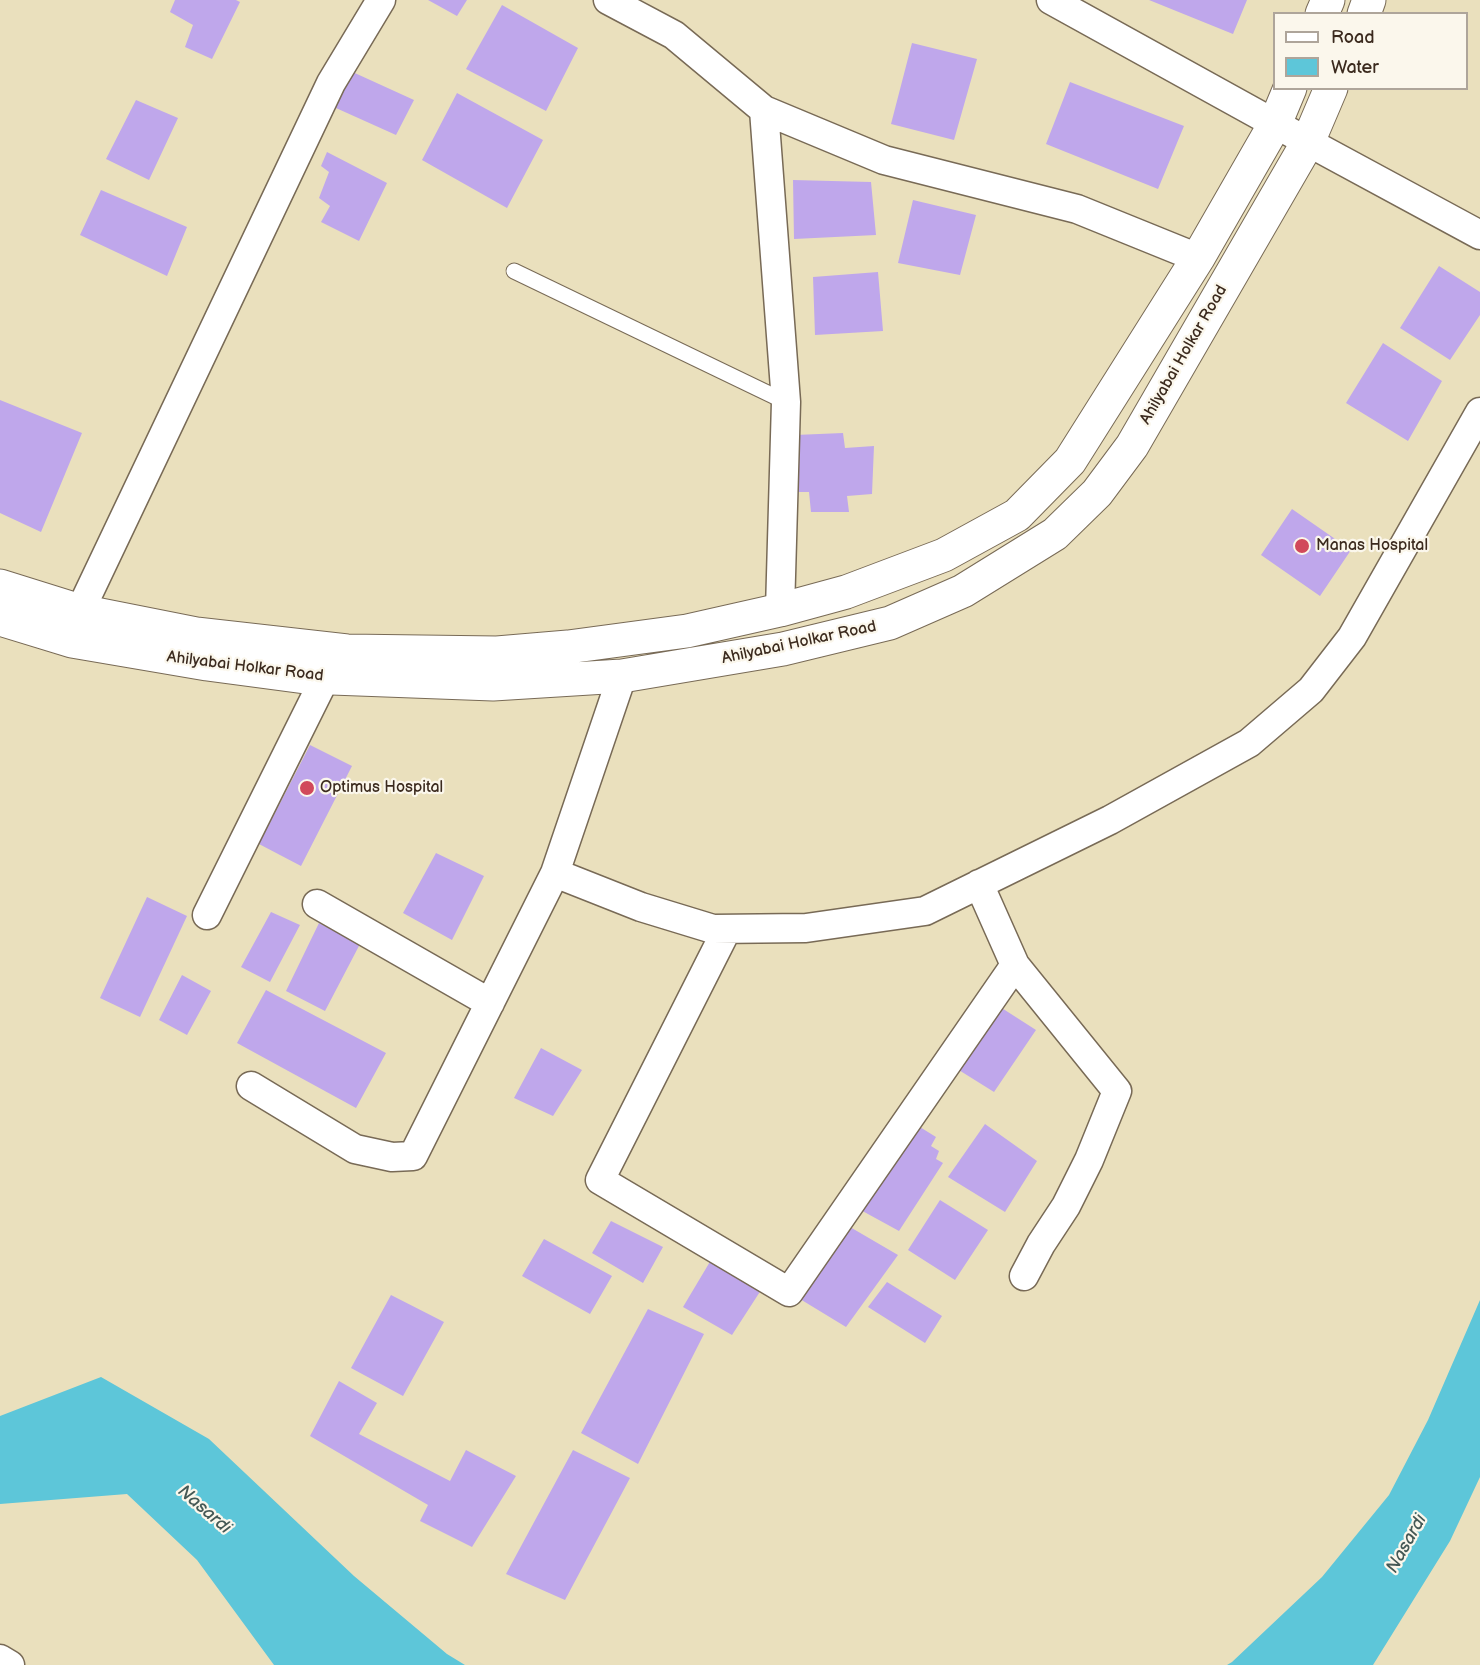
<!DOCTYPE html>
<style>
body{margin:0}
#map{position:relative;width:1480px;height:1665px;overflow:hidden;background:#eae0bd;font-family:"Balsamiq Sans",sans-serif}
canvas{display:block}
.legend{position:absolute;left:1273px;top:12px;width:195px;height:78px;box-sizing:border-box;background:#fbf7ec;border:2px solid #aea59a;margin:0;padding:8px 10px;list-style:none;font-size:18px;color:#3b2a1e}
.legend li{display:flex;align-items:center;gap:12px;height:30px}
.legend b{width:30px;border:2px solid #aea59a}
</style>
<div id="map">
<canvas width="1480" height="1665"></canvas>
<ul class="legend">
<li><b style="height:8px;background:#fff"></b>Road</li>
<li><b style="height:16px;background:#5dc6d9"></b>Water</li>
</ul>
</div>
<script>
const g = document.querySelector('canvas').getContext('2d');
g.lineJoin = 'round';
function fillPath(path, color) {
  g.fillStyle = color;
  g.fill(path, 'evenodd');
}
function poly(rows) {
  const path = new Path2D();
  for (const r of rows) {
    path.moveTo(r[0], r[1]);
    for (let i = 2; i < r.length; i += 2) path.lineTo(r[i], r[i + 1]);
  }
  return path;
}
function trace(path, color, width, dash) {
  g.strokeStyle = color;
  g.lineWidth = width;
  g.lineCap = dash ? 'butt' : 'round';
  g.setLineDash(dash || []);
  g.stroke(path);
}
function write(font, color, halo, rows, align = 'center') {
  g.font = font + ' "Balsamiq Sans",sans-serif';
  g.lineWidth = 4.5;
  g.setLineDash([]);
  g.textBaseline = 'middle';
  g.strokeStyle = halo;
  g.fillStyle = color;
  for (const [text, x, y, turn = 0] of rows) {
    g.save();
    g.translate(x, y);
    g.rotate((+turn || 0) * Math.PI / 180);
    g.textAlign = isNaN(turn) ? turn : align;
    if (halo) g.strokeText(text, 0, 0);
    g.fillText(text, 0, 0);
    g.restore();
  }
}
fillPath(poly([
 [1480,1300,1480,1477,1450,1541,1373,1665,1227,1665,1232,1662,1322,1577,1389,1495,1428,1420],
 [101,1377,209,1439,354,1576,447,1654,465,1665,274,1665,197,1560,127,1494,0,1504,0,1416]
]), '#5dc6d9');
fillPath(poly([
 [175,0,236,0,240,2,212,59,185,47,193,25,170,12],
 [428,0,467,0,457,16],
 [1149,0,1247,0,1233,34],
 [502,5,578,48,546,111,466,69],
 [912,43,977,59,954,140,891,124],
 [346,69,414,100,396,135,327,104],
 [1070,82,1184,126,1158,189,1046,144],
 [457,93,543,140,507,208,422,160],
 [136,100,178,118,149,180,106,159],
 [327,152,387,183,359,241,321,222,330,206,319,198,329,172,321,166],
 [793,180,871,182,876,235,794,239],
 [101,190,187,227,167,276,80,235],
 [913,200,976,215,960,275,898,263],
 [1439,266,1480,292,1480,315,1450,360,1400,328],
 [878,272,883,331,815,335,813,277],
 [1383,343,1442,381,1408,441,1346,403],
 [0,400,82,433,41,532,0,513],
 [843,433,845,448,874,446,872,494,847,496,849,512,811,512,809,492,794,492,795,435],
 [1292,509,1351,550,1320,596,1261,555],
 [310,745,352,766,301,866,259,844],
 [436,853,484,876,452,940,403,913],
 [147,897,187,916,140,1017,100,998],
 [271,912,300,925,270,982,241,967],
 [319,923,360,944,325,1011,286,991],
 [182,975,211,991,187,1035,159,1020],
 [266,990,386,1053,356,1108,237,1043],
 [997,1005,1036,1030,994,1092,954,1067],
 [541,1048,582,1070,553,1116,514,1098],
 [915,1124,936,1137,931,1146,939,1151,936,1159,943,1163,899,1231,857,1208],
 [985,1124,1037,1161,1005,1212,948,1177],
 [940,1200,988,1230,955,1280,908,1250],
 [611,1221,663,1247,643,1283,592,1253],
 [850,1227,898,1255,846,1327,800,1299],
 [544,1239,612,1276,590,1314,522,1276],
 [711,1260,763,1287,732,1335,683,1307],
 [887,1282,942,1316,925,1343,868,1307],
 [391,1295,444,1322,403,1396,351,1368],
 [648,1309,704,1334,638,1464,581,1433],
 [339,1381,377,1403,359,1434,450,1481,466,1450,516,1476,472,1547,420,1521,428,1505,310,1436],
 [573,1450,630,1478,565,1600,506,1574]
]), '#bfa7eb');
const lane = poly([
 [514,271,786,402]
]);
const street = poly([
 [608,0,674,35,764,110,884,160,1077,209,1198,258],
 [1051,0,1308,142,1480,235],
 [764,110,786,402,780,610],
 [75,632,80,611,331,83,381,0],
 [555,873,641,907,713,929,806,928,925,911,1110,820,1249,743,1311,690,1352,637,1480,412],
 [979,884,1015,965,1117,1091,1089,1160,1066,1206,1041,1244,1024,1276],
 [317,904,490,1003],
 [207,915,325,678],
 [727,929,600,1180,789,1292,1015,965],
 [251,1086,355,1149,392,1157,413,1156,555,873,622,676],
 [0,1659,10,1665]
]);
const secondary = poly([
 [1322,14,1328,0],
 [1364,14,1369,0],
 [0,586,80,611,196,634,347,651,497,653,568,647,687,631,780,610,846,592,944,555,1017,515,1070,461,1198,258,1275,124,1290,88],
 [0,619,72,641,207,664,305,677,493,684,622,676,783,649,890,623,963,591,1055,534,1097,493,1132,446,1308,142,1331,88]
]);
trace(lane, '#786a56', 17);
trace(street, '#786a56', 31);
trace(secondary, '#786a56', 35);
trace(lane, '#fff', 15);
trace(street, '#fff', 28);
trace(secondary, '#fff', 33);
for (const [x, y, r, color] of [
 [1302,546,8,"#d1495b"],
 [307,788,8,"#d1495b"]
]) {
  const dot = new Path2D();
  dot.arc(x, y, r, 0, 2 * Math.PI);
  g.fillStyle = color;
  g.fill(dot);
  trace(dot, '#fbf7ec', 2);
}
write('16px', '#3b2a1e', '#fbf7ec', [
 ["Ahilyabai Holkar Road",1184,355,-60],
 ["Ahilyabai Holkar Road",799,643,-12],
 ["Ahilyabai Holkar Road",245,667,7]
]);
write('16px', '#3b2a1e', '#fbf7ec', [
 ["Manas Hospital",1316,546],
 ["Optimus Hospital",320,788]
], 'left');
write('italic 18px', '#455956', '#fbf7ec', [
 ["Nasardi",204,1510,41],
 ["Nasardi",1407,1544,-61]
]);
</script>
